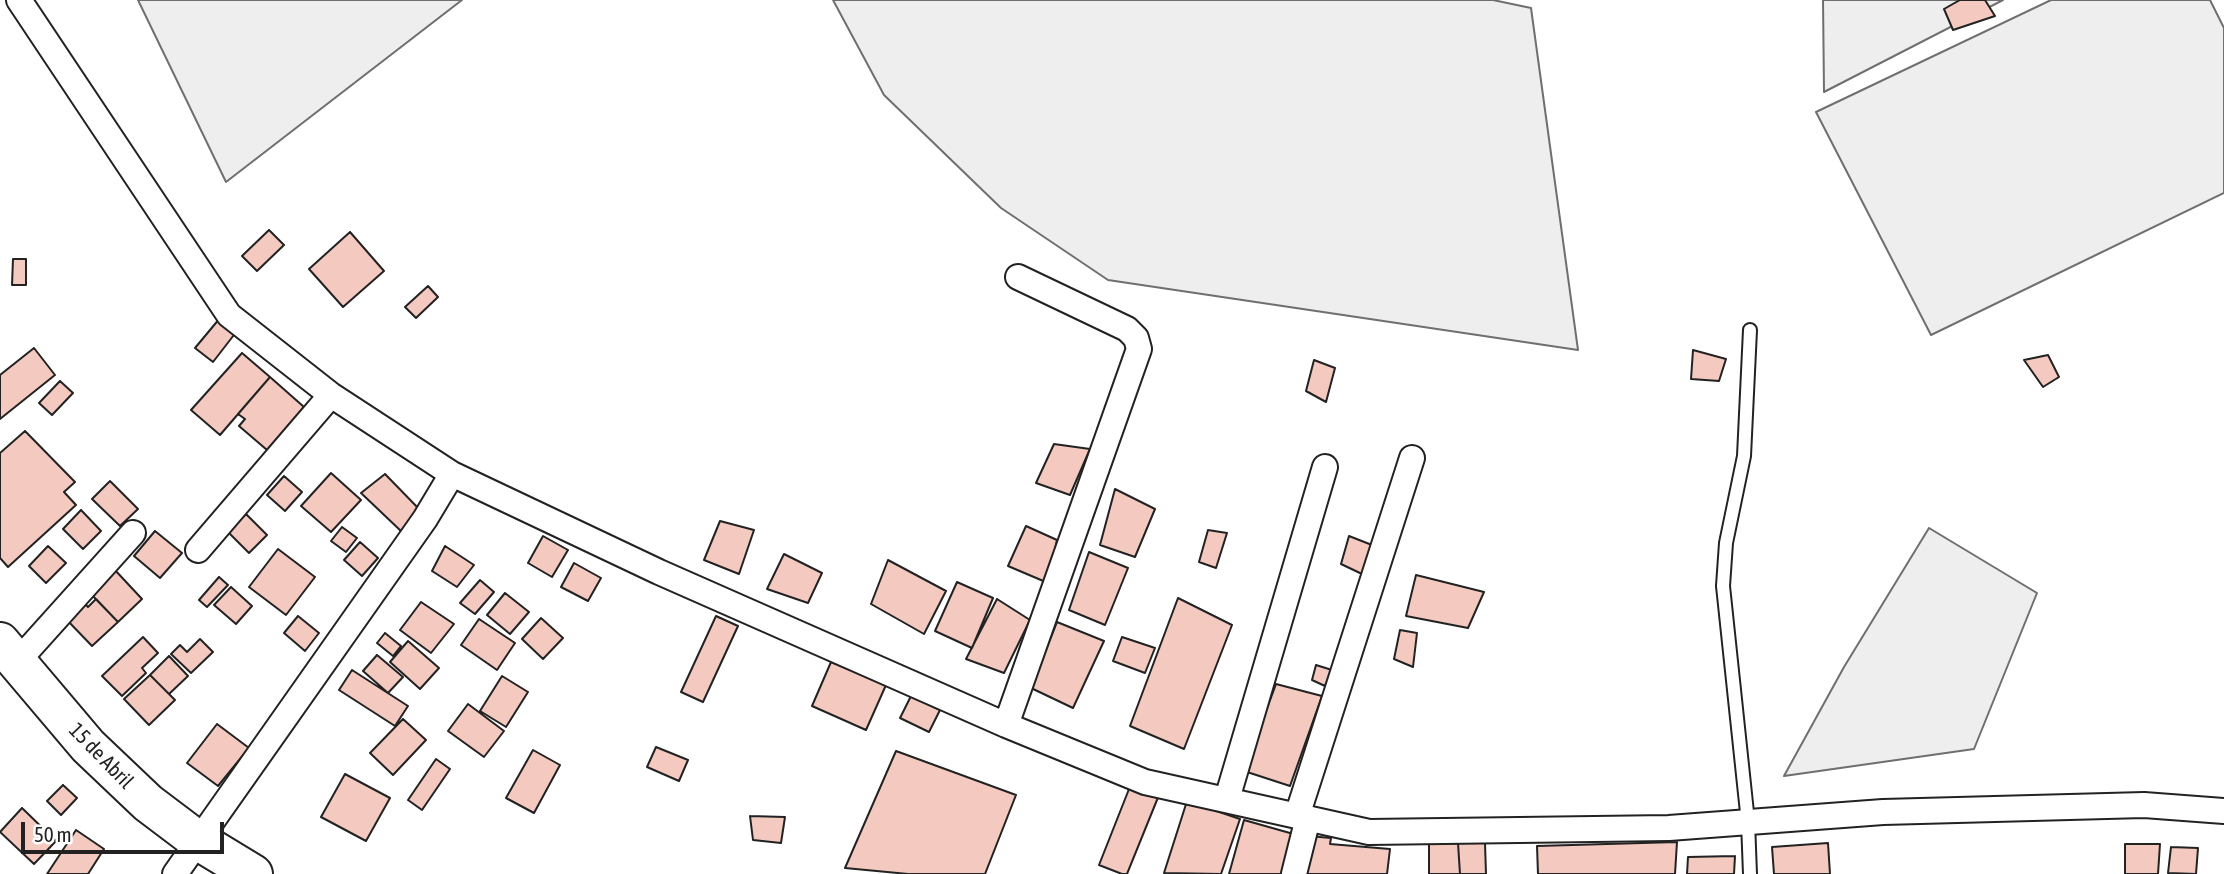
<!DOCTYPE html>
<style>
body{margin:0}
#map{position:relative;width:2224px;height:874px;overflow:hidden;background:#fff;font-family:"Asap Condensed",sans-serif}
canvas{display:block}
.scale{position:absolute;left:21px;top:822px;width:203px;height:32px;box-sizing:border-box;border:4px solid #222;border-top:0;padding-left:9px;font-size:21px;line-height:24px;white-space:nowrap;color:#222;-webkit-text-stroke:5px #fff;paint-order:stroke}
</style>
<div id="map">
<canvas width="2224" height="874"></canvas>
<div class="scale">50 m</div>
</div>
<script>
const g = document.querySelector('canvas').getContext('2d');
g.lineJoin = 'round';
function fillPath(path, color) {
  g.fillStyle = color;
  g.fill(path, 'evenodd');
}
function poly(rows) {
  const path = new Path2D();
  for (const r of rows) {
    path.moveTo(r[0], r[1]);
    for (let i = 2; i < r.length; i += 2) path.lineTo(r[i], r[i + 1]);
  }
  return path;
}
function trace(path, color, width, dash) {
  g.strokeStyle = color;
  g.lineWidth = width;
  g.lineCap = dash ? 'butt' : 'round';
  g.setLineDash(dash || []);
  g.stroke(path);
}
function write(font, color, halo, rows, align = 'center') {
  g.font = font + ' "Asap Condensed",sans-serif';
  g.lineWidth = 5;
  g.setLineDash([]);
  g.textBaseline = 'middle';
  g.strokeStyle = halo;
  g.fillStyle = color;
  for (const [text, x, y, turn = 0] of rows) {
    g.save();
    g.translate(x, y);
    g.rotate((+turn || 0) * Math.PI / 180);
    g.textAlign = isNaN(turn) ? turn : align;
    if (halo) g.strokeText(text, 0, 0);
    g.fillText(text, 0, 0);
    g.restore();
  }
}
const green = poly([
 [138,0,462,0,226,182,138,0],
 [833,0,1493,0,1531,8,1578,350,1108,280,1001,208,884,95,833,0],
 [1823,0,2003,0,1824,92,1823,0],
 [2051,0,2210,0,2224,28,2224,193,1931,335,1816,112,2051,0],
 [1929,528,2037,593,1974,749,1784,776,1844,667,1929,528]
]);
fillPath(green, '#eee');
trace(green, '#6f6f6f', 2);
const building = poly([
 [1960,0,1985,0,1995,16,1953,30,1944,9,1960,0],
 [269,230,284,245,257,271,242,256,269,230],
 [350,232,384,271,343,307,309,269,350,232],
 [13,259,26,259,26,285,12,285,13,259],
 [428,286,438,297,416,318,405,307,428,286],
 [220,318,237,331,213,362,195,348,220,318],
 [34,348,55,375,0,419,0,375,34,348],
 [1693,350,1726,359,1719,381,1691,379,1693,350],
 [242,353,270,377,220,435,191,410,242,353],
 [2048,355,2059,377,2043,387,2024,360,2048,355],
 [1314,360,1335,368,1326,402,1306,391,1314,360],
 [270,377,304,407,267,450,239,426,245,419,238,414,270,377],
 [60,381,73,393,52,415,39,403,60,381],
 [25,431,75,482,64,492,76,505,8,567,0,558,0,453,25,431],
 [1054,444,1090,449,1070,495,1036,483,1054,444],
 [331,473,361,500,331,532,301,506,331,473],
 [385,474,421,511,402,532,361,493,385,474],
 [284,476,302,492,285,511,267,495,284,476],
 [110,481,138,509,120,526,92,499,110,481],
 [1115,489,1155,509,1135,557,1100,545,1115,489],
 [81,510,101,531,83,549,63,529,81,510],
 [246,514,267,535,249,553,228,532,246,514],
 [720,521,754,530,739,574,704,560,720,521],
 [1026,526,1057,540,1048,583,1008,566,1026,526],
 [342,527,357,538,346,552,331,541,342,527],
 [1208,530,1227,533,1216,568,1199,562,1208,530],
 [155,531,182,553,160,578,134,556,155,531],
 [543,536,568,550,552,577,528,563,543,536],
 [1349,536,1372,545,1362,574,1341,564,1349,536],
 [360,542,378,558,362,576,344,560,360,542],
 [48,546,66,563,46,583,29,566,48,546],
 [445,546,474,565,457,587,432,571,445,546],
 [278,549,315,577,286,615,249,587,278,549],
 [1089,552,1128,568,1105,625,1069,610,1089,552],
 [784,554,822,573,808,603,767,589,784,554],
 [888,560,946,591,924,634,871,604,888,560],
 [574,563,601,578,588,601,561,587,574,563],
 [114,569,142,599,118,622,89,592,114,569],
 [1416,575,1484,592,1468,628,1406,616,1416,575],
 [219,577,228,585,207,607,199,600,219,577],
 [480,580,494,592,475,614,460,603,480,580],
 [957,582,993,598,972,648,935,631,957,582],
 [231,587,252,606,236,624,214,605,231,587],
 [505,593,529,612,510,634,487,615,505,593],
 [1178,598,1232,625,1184,749,1130,726,1178,598],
 [96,599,118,622,92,646,66,619,83,602,88,607,96,599],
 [997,599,1030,620,1004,673,966,659,997,599],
 [421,602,454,624,431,653,400,630,421,602],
 [298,616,319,633,305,651,284,633,298,616],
 [716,616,738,626,703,702,681,692,716,616],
 [541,618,563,638,543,659,522,639,541,618],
 [479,619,515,643,497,670,461,645,479,619],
 [1057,622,1104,641,1073,708,1031,688,1057,622],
 [1400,630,1417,633,1413,667,1394,659,1400,630],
 [385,633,401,646,393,656,377,643,385,633],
 [143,637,158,653,142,668,146,673,122,696,102,676,143,637],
 [1122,637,1155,648,1145,673,1113,661,1122,637],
 [200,639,213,652,191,673,171,654,180,645,187,652,200,639],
 [408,641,439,668,420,689,390,662,408,641],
 [377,655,403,677,388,693,363,671,377,655],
 [169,656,188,676,169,694,150,675,169,656],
 [831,662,886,685,866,730,812,706,831,662],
 [1316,665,1332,670,1325,686,1312,680,1316,665],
 [352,670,408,706,395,726,339,690,352,670],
 [150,675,175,700,149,725,124,699,150,675],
 [502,676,528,692,506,727,480,711,502,676],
 [1276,684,1322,696,1290,786,1244,771,1276,684],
 [911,696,940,710,929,732,900,718,911,696],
 [468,704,504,731,484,757,448,731,468,704],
 [403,719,426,740,393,775,370,753,403,719],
 [217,724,249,748,218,786,187,763,217,724],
 [656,747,688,760,679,781,647,767,656,747],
 [533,750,560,765,534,813,506,798,533,750],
 [896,751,1016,795,985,874,908,874,845,868,896,751],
 [436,759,450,769,422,810,408,800,436,759],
 [345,774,390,798,366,841,321,817,345,774],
 [1131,784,1159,795,1127,874,1122,874,1099,865,1131,784],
 [63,785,77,798,61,815,47,801,63,785],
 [1187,801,1240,819,1221,874,1164,873,1187,801],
 [22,808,56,841,34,864,0,832,22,808],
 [750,816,785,817,781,843,753,840,750,816],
 [1244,820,1297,835,1286,874,1229,874,1244,820],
 [76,830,104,849,88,874,47,874,76,830],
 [1309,836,1331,838,1330,844,1390,849,1387,874,1305,874,1309,836],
 [1677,842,1675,874,1538,874,1537,846,1677,842],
 [1458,843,1485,843,1486,874,1460,874,1458,843],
 [1458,843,1460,874,1429,874,1429,844,1458,843],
 [1828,843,1830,874,1774,874,1772,847,1828,843],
 [2125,844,2160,844,2158,874,2125,874,2125,844],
 [2171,847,2198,848,2196,874,2168,873,2171,847],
 [1735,856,1734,874,1687,874,1688,857,1735,856]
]);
fillPath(building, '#f3c9c0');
trace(building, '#222', 2);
const service = poly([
 [1750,874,1748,822,1723,586,1726,543,1744,456,1750,330]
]);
const minor = poly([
 [19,0,229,315,331,395,452,474,659,572,1006,725,1145,782,1369,832,1669,828,1883,812,2144,805,2224,811],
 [198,550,331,395],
 [17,662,133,533],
 [1006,725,1139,349,1136,338,1127,329,1018,277],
 [1227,799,1325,467],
 [1297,816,1412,458],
 [175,874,425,519,452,474],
 [1294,874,1308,818]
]);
const primary = poly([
 [0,642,88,746,148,803,197,840,253,874]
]);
trace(service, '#222', 16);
trace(minor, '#222', 28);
trace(primary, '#222', 42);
trace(service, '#fff', 12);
trace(minor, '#fff', 24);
trace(primary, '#fff', 38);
write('21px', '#222', '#fff', [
 ["15 de Abril",101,756,46]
]);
</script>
